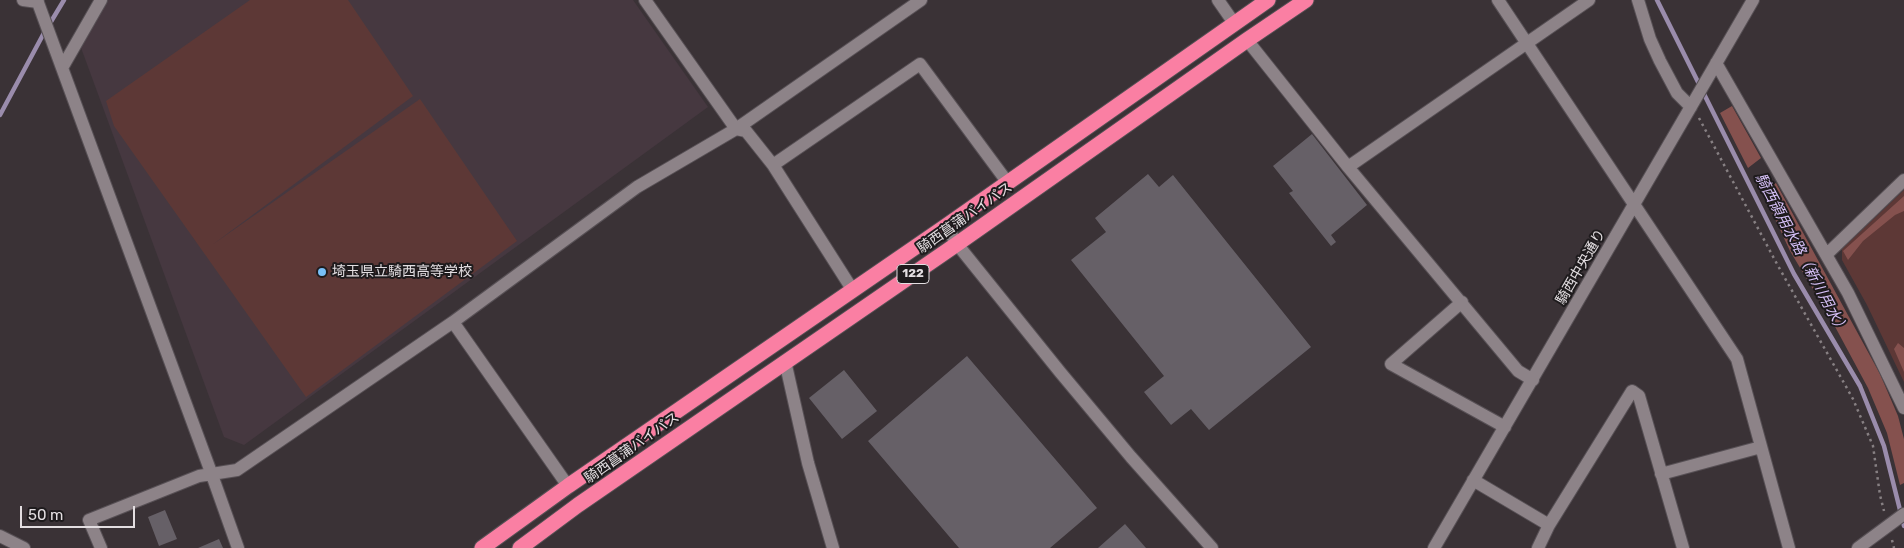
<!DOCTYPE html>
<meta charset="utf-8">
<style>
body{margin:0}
#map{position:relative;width:1904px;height:548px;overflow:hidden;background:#3a3236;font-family:Rubik,sans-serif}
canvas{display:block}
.scale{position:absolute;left:20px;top:506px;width:115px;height:22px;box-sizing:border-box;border:2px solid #e3dee1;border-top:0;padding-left:6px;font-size:15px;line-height:18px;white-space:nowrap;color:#e3dee1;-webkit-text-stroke:4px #1e1b1d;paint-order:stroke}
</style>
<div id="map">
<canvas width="1904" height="548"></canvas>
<div class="scale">50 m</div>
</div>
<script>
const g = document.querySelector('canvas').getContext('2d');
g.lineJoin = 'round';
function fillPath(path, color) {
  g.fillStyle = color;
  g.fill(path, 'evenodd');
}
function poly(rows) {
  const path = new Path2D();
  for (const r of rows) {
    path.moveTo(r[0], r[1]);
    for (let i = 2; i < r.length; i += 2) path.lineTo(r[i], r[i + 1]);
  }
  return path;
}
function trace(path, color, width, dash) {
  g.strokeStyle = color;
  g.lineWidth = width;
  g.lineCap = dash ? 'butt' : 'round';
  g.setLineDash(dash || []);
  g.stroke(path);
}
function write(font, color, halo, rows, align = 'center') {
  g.font = font + ' Rubik,"Noto Sans JP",sans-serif';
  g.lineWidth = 4;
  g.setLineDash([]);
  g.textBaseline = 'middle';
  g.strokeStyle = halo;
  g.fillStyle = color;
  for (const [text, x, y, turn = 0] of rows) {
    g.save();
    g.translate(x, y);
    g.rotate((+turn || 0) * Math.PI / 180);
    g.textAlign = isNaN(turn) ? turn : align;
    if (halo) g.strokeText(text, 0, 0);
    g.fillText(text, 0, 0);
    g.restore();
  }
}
fillPath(poly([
 [107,0,633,0,708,107,244,445,224,437,80,45]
]), '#463840');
fillPath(poly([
 [250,0,348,0,413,96,212,245,420,99,517,241,306,397,114,126,106,101],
 [1904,190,1904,382,1867,305,1842,260,1842,249]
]), '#5d3836');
fillPath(poly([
 [1732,106,1761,158,1748,168,1720,113],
 [1776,183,1880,374,1898,416,1904,439,1904,483,1900,485,1887,433,1868,388,1832,321,1790,251,1762,191],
 [1904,196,1904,211,1895,215,1863,241,1848,260,1843,251],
 [1898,343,1904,348,1904,372,1894,349]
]), '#85514e');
trace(poly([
 [1657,0,1794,274,1860,386,1884,446,1904,526],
 [49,25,64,0],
 [0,115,45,31]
]), '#9a8cac', 4.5);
fillPath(poly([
 [1312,134,1367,205,1331,235,1336,242,1331,246,1289,193,1293,191,1273,166],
 [1148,174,1159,187,1173,175,1311,347,1209,430,1191,409,1171,425,1144,392,1164,376,1071,260,1106,232,1095,218],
 [967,356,1097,508,1050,548,959,548,868,441],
 [844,370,877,411,842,439,809,398],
 [165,510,177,539,159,546,148,517],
 [1125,524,1146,548,1098,548],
 [219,539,223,548,198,548]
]), '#666067');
const minor = poly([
 [23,0,38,2],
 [37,0,212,475,238,548],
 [645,0,736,129,746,131,773,165,852,289],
 [1218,0,1234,23],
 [1498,0,1737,359,1789,548],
 [1638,0,1650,39,1660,61,1677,93,1691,107],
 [1247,40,1348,167,1518,371,1533,380],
 [1716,63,1848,293,1904,408],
 [62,68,101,0],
 [773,165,920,64,1008,183],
 [1348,167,1589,0],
 [946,226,957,244,1060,372,1131,457,1212,548],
 [1827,254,1904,180],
 [1462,302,1391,364,1505,427],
 [453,322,568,486],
 [785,361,808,463,833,548],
 [1661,474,1761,447],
 [1473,480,1549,525],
 [0,536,24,548],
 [101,548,89,520,199,476,237,470,453,322,637,187,736,129,921,0],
 [1434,548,1753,0],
 [1538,548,1549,525,1632,391,1639,396,1683,548],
 [1858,548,1904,514]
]);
const highway = poly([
 [482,548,568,486,946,226,1268,0],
 [520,548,578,505,957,244,1247,40,1306,0]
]);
trace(minor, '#575055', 14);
trace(highway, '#575055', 17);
trace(poly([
 [1699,118,1777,264,1853,399,1873,446,1880,495,1884,511],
 [1892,540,1894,548]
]), '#878083', 2.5, [2.5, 4]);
trace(minor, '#8d8388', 12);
trace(highway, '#fa7fa3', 15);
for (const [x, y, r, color] of [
 [322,272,5,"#78bff7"]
]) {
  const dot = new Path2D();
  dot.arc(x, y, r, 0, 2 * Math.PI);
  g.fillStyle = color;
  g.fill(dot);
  trace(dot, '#1e1b1d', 2);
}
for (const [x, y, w] of [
 [913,274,32]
]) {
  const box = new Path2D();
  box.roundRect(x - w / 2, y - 9.5, w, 19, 4);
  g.fillStyle = '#1e1b1d';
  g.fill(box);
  trace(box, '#e3dee1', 1);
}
write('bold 12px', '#e3dee1', null, [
 ["122",913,274]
]);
write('14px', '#e3dee1', '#1e1b1d', [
 ["騎西菖蒲バイパス",965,218,-35],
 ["騎西中央通り",1581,267,-60],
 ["騎西菖蒲バイパス",632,448,-35]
]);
write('14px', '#e3dee1', '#1e1b1d', [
 ["埼玉県立騎西高等学校",332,272]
], 'left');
write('italic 15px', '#d6c0f7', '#1e1b1d', [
 ["騎西領用水路（新川用水）",1801,254,62]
]);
</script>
